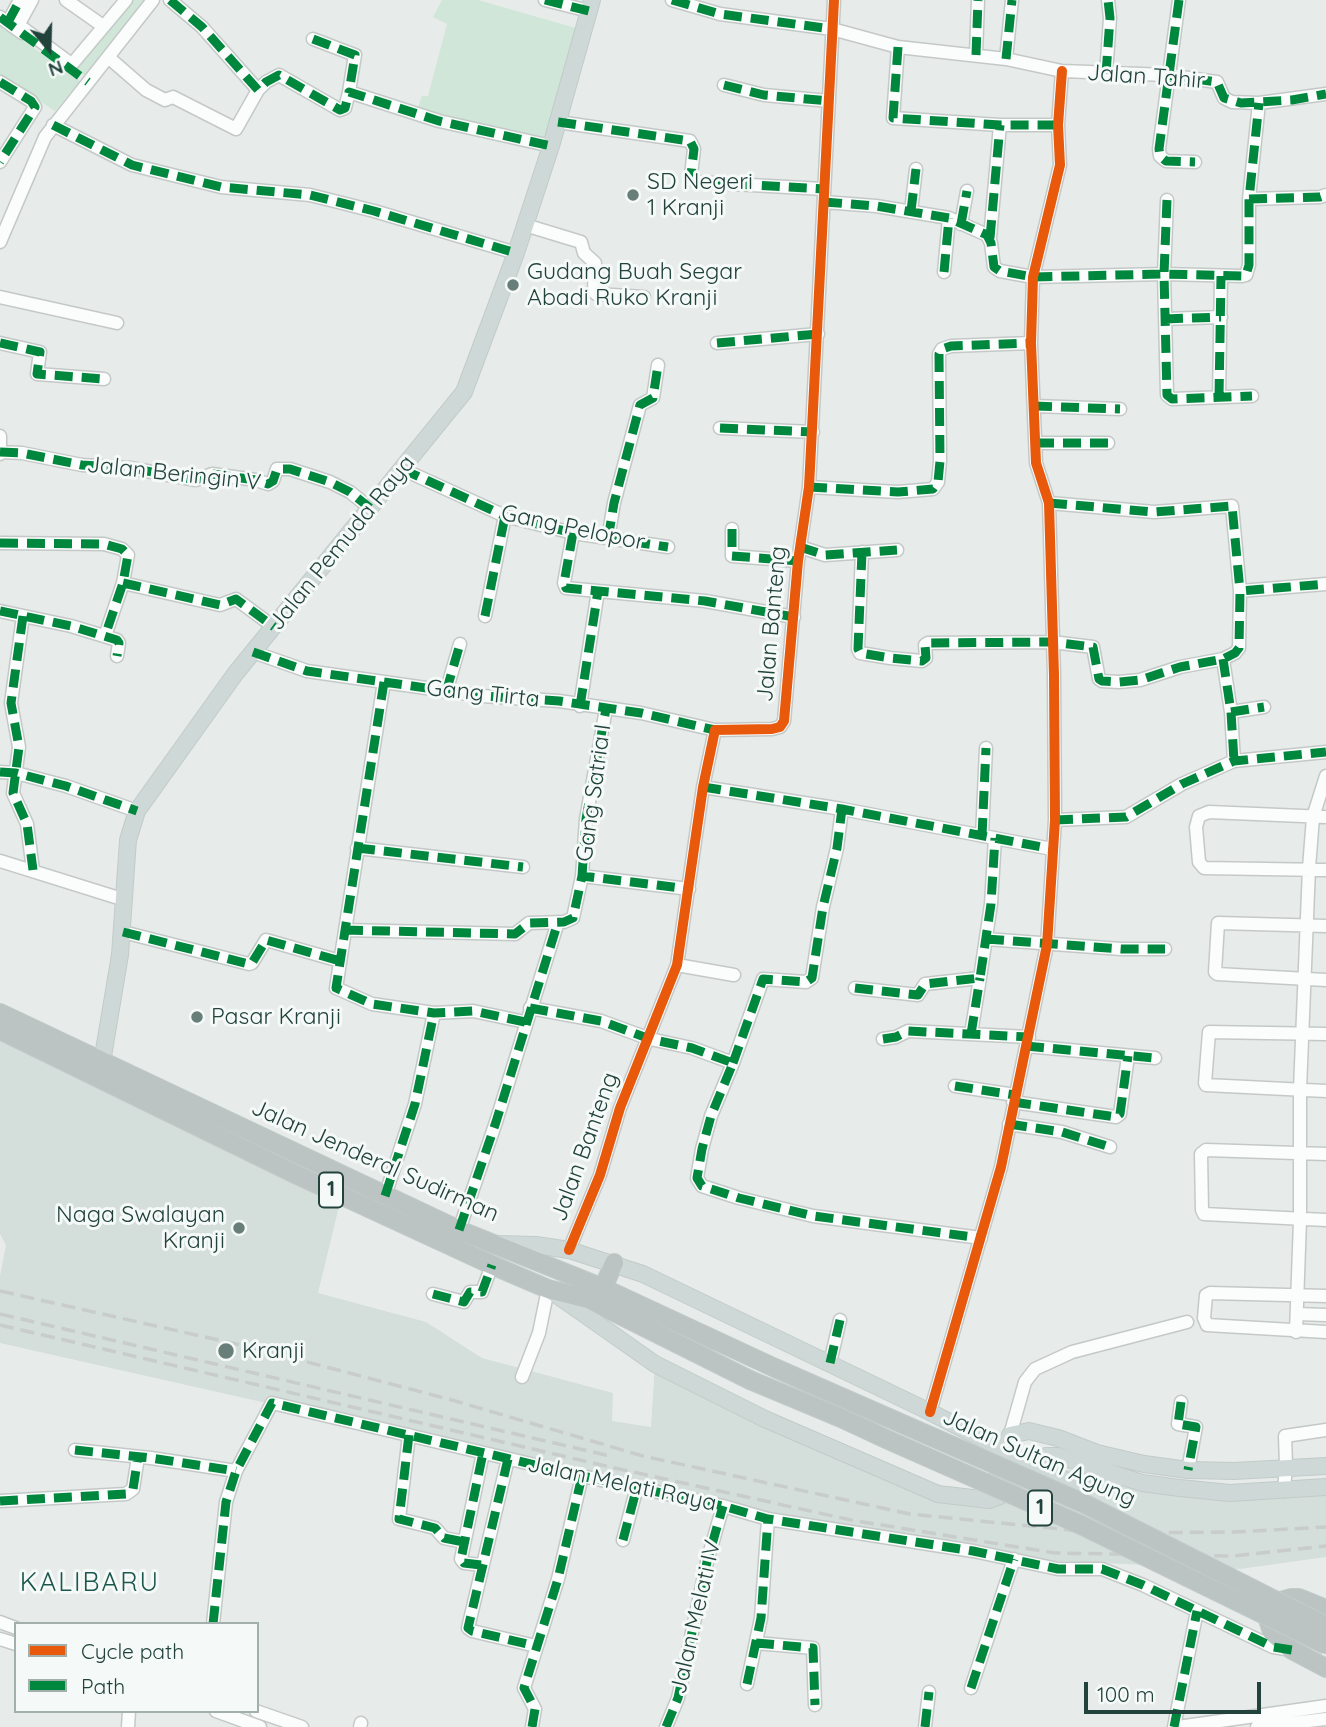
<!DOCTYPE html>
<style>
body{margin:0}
#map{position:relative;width:1326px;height:1727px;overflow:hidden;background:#e7ecea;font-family:Quicksand,sans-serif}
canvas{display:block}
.legend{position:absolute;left:14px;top:1622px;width:245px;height:91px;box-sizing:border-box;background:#f5faf8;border:2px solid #a1b0ad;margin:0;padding:9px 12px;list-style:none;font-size:21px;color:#22423c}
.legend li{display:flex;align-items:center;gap:14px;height:35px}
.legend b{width:35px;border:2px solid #a1b0ad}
.north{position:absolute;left:14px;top:14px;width:70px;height:70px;-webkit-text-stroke:5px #f5faf8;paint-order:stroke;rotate:161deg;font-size:19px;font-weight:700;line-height:28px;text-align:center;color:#22423c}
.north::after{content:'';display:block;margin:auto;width:24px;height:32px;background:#22423c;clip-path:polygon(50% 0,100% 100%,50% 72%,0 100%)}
.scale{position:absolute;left:1084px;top:1682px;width:177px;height:32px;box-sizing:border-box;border:4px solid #22423c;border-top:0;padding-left:9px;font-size:21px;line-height:24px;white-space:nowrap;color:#22423c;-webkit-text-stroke:5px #f5faf8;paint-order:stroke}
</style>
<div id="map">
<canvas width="1326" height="1727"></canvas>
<ul class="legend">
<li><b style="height:9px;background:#e8590c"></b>Cycle path</li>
<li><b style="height:9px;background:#00873e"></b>Path</li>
</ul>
<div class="north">N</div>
<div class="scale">100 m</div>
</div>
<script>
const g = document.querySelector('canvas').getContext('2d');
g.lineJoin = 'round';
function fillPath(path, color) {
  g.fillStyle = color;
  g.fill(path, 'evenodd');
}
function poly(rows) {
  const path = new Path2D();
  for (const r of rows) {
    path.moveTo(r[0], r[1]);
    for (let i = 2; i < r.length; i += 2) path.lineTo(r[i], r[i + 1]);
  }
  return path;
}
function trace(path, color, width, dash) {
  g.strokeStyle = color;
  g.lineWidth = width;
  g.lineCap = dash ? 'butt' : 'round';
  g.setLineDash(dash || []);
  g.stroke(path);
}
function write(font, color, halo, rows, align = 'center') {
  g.font = font + ' Quicksand,sans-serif';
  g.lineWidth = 6;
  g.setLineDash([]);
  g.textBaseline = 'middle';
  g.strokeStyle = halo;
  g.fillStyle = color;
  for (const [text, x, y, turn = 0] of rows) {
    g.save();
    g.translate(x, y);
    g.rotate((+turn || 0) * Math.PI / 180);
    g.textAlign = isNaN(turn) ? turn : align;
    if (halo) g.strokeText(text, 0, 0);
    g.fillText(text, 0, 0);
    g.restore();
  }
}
fillPath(poly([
 [0,1023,342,1194,318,1293,426,1322,482,1358,613,1393,612,1421,651,1427,655,1364,714,1394,971,1498,989,1500,1031,1465,1125,1477,1180,1488,1326,1487,1326,1557,1240,1569,1056,1561,874,1534,484,1452,0,1343,0,1276,6,1245,0,1234]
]), '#d4deda');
fillPath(poly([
 [129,0,148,0,88,78,74,68],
 [442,0,478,0,579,29,548,142,417,110,422,96,428,96,447,24,433,17],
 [0,24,80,81,55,111,0,75]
]), '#cfe6d8');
const minor = poly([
 [32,0,20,22,20,26,70,63,73,63,126,0],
 [66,0,103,26],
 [170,0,202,27,258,90],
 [545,0,589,11],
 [672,0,720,14,832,29,898,47,1006,59,1062,71,1167,75,1217,82,1224,98,1232,102,1259,103,1326,94],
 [1179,0,1159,149,1160,156,1166,161,1195,162],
 [0,17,22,33],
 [8,22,20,0],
 [313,39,355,55,349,92],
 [898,47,893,118,1000,125,1058,125],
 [976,55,978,0],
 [108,57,146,90,165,100,173,97,236,129,258,90,266,82,279,75,340,110,345,108,349,92,439,121,551,146],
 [1006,59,1012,0],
 [1106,74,1110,18,1108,0],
 [0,82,31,101,35,107,0,162],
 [724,85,764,95,829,101],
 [558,122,690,141,694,149,691,175,696,182,824,189],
 [53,125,132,165,221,187,310,195,374,211,516,253],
 [1249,199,1320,197,1326,195],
 [1167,200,1164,274,1167,395,1172,399,1252,396],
 [824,202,876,206,949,218,987,235,991,243,994,267,1000,271,1033,277,1164,274,1242,276,1246,275,1249,265,1249,199,1259,103],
 [911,211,916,169],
 [961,224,967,191],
 [525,225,581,242,584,253,595,263,594,292,596,294,644,297],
 [990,238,1000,125],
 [0,242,45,137,153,0],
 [944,272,949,218],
 [0,297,117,323],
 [1165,319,1221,317],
 [0,343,40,352,37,374,104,379],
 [717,343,818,334],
 [1219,397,1221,276],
 [1034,406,1120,409],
 [720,428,813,432],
 [0,436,0,454],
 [1036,443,1108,443],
 [0,452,22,453,82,465,130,468,196,480,212,474,256,480,268,484,273,481,277,469,290,469,330,482,350,492,370,508],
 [402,469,505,516,573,533,668,547],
 [809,487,898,492,933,489,938,482,940,461,939,354,942,349,951,346,1031,343],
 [1049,503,1154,512,1232,506,1240,591],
 [732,529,732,556,798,561],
 [573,533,564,583,566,588,705,601,794,617],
 [608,539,614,503,640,405,653,398,658,365],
 [0,543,104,544,122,549,128,555,123,583,105,636],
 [800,547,825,555,897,550],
 [862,552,858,649,860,653,890,658,922,661,926,658,925,645,928,643,1052,642,1093,647,1099,679,1102,681,1119,682,1140,680,1180,667,1223,659,1235,653,1239,648,1240,591,1326,584],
 [123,583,220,605,236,599,274,627],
 [0,611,71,626,117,640,119,643,117,656],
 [23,616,11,703,19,747,13,793,27,824,33,870],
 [485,616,505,516],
 [253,652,307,671,482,696,559,701,641,713,715,730],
 [1223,659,1231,712,1234,761],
 [384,682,336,988,372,1004,434,1013,473,1011,525,1022],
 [446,692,460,644],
 [580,706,598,591],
 [1231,712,1264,707],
 [0,772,16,773,66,786,137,811],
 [703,787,842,809,1052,849],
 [1326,817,1209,812,1199,816,1196,827,1199,862,1204,868,1326,870],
 [1055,820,1126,817,1182,784,1234,761,1326,752],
 [982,836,986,748],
 [357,848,523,867],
 [0,861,125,900],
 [582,876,586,819,606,709],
 [1326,926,1218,923,1215,972,1217,974,1326,980],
 [345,930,515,934,529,923,564,922,573,918,582,876,689,889],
 [123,932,249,964,252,963,266,940,340,961],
 [986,939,1121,949,1165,949],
 [677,965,734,975],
 [855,988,918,995,925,984,980,978,991,904,995,838],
 [530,1008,601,1021,650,1039,692,1048,733,1063,711,1116,702,1149,697,1178,702,1186,739,1198,813,1216,981,1238],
 [971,1034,980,978],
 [1326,1034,1209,1032,1205,1083,1206,1085,1326,1091],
 [883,1039,896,1037,908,1031,1029,1037],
 [1026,1046,1155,1058],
 [733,1063,763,979,806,982,812,978,823,907,837,848,842,809],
 [955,1086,1015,1095],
 [1013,1102,1116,1117,1120,1114,1128,1056],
 [1009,1124,1062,1132,1110,1147],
 [1326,1154,1206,1150,1201,1154,1202,1210,1204,1214,1326,1220],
 [385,1196,415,1104,434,1013],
 [459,1230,496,1122,558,922],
 [569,1250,600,1175,620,1108,677,965,703,787,715,730,772,729,780,727,784,721,798,561,809,487,834,0],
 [433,1294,464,1302,470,1292,482,1292,492,1265],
 [1326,1296,1210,1293,1206,1295,1204,1318,1207,1325,1326,1332],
 [1297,1314,1326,1315],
 [1296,1332,1300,1220,1300,1089,1309,868,1313,817,1326,776],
 [830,1363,840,1320],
 [522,1377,539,1333,548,1289],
 [1181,1402,1178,1424,1196,1427,1188,1470],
 [930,1412,1001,1167,1047,945,1055,820,1054,675,1049,503,1036,463,1031,343,1033,277,1060,165,1058,125,1062,71],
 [409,1435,399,1519,435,1528,444,1538,464,1542],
 [1010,1435,1025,1382,1035,1369,1072,1352,1187,1322],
 [75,1450,151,1458,236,1471],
 [508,1459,468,1628,472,1631,536,1646],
 [1284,1491,1286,1465,1285,1436,1326,1430],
 [0,1501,126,1494,133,1489,138,1457],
 [623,1540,637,1487],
 [481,1565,464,1563,461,1559,483,1453],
 [0,1622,16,1628],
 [213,1624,226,1502,236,1471,272,1403,582,1476,723,1506,768,1519,973,1551,1058,1569,1102,1569,1143,1585,1273,1647,1292,1650],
 [0,1639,16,1644],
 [756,1643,813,1648,815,1705],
 [747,1684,761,1618,768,1519],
 [971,1688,1014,1559],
 [216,1711,260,1727],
 [256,1711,302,1727],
 [128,1727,129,1711],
 [360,1727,361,1723],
 [532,1727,535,1709,524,1688,558,1579,582,1476],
 [666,1727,678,1698,707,1562,723,1506],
 [925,1727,929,1692],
 [1174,1727,1197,1611],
 [1178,1727,1326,1706],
 [1257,1727,1326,1719]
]);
const major = poly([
 [98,1071,102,1062,120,955,128,840,137,811,235,674,464,392,516,253,551,146,592,0],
 [498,1244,536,1245,569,1250,643,1274,930,1412,1058,1478,1078,1484,1123,1477],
 [551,1291,655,1364,765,1419,938,1494,989,1500,1000,1496,1031,1465,1046,1456,1059,1456,1142,1483,1180,1488,1230,1493,1326,1487],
 [982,1493,994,1483,1001,1469,1004,1450,1010,1435,1029,1431,1058,1438,1097,1453,1144,1464,1188,1470,1234,1471,1326,1466]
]);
const highway = poly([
 [0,1013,459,1230,603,1288,775,1368],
 [0,1030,295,1174,492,1265,548,1289,588,1299,750,1380],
 [603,1288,614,1263],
 [1326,1609,1299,1598,1291,1598,1277,1602,1267,1616,1272,1632,1292,1650,1326,1668]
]);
trace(minor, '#c4c9c7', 15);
trace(major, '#c2cbc9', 18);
trace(highway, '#c2cbc9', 20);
trace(minor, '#fbfcfc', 12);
trace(major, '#ced8d6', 16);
trace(highway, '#bbc4c3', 18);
trace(poly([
 [0,1291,254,1348,452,1400,643,1456,910,1514,1101,1533,1235,1532,1326,1527],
 [0,1314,610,1456],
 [0,1325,597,1464,851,1520,949,1536,1055,1553,1232,1556,1326,1546]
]), '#c8cdcb', 3.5, [14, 7]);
const highwayBridge = poly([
 [775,1368,1085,1504,1326,1626],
 [750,1380,841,1418,886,1439,1081,1525,1326,1645]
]);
trace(highwayBridge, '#c2cbc9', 20, []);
trace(highwayBridge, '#bbc4c3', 18);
trace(poly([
 [170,0,202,27,258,90,266,82,279,75,340,110,345,108,349,92,439,121,551,146],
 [545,0,589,11],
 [672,0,720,14,832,29],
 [1179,0,1159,149,1160,156,1166,161,1195,162],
 [0,17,88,82],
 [8,22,20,0],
 [313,39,355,55,349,92],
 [898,47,893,118,1000,125,1058,125],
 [976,55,978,0],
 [1006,59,1012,0],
 [1106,74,1110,18,1108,0],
 [1167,75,1217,82,1224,98,1241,103,1292,100,1326,94],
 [0,82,31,101,35,107,0,162],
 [724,85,764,95,829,101],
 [558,122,690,141,694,149,691,175,696,182,824,189],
 [53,125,132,165,221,187,310,195,374,211,516,253],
 [1249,199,1320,197,1326,195],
 [1167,200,1164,274,1167,395,1172,399,1252,396],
 [824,202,876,206,949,218,987,235,991,243,994,267,1000,271,1033,277,1164,274,1242,276,1246,275,1249,265,1249,199,1259,103],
 [911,211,916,169],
 [961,224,967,191],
 [990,238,1000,125],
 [944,272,949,218],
 [1165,319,1221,317],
 [0,343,40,352,37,374,104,379],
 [717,343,818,334],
 [1219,397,1221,276],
 [1034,406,1120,409],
 [720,428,813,432],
 [1036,443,1108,443],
 [0,452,22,453,82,465,130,468,196,480,212,474,256,480,268,484,273,481,277,469,290,469,330,482,350,492,370,508],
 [402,469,505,516,573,533,668,547],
 [809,487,898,492,933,489,938,482,940,461,939,354,942,349,951,346,1031,343],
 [1049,503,1154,512,1232,506,1240,591],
 [732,529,732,556,798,561],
 [573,533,564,583,566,588,705,601,794,617],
 [608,539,614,503,640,405,653,398,658,365],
 [0,543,104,544,122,549,128,555,123,583,105,636],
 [800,547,825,555,897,550],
 [862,552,858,649,860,653,890,658,922,661,926,658,925,645,928,643,1052,642,1093,647,1099,679,1102,681,1119,682,1140,680,1180,667,1223,659,1235,653,1239,648,1240,591,1326,584],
 [123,583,220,605,236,599,274,627],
 [0,611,71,626,117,640,119,643,117,656],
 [23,616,11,703,19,747,13,793,27,824,33,870],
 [485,616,505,516],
 [253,652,307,671,482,696,559,701,641,713,715,730],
 [1223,659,1231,712,1234,761],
 [384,682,336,988,372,1004,434,1013,473,1011,525,1022],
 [446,692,460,644],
 [580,706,598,591],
 [1231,712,1264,707],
 [0,772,16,773,66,786,137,811],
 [703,787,842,809,1052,849],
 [1055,820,1126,817,1182,784,1234,761,1326,752],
 [982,836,986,748],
 [357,848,523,867],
 [582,876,586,819,606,709],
 [345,930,515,934,529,923,564,922,573,918,582,876,689,889],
 [123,932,249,964,252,963,266,940,340,961],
 [986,939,1121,949,1165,949],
 [855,988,918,995,925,984,980,978,991,904,995,838],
 [530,1008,601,1021,650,1039,692,1048,733,1063,711,1116,702,1149,697,1178,702,1186,739,1198,813,1216,981,1238],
 [971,1034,980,978],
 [883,1039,896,1037,908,1031,1029,1037],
 [1026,1046,1155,1058],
 [733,1063,763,979,806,982,812,978,823,907,837,848,842,809],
 [955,1086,1015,1095],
 [1013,1102,1116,1117,1120,1114,1128,1056],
 [1009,1124,1062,1132,1110,1147],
 [385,1196,415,1104,434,1013],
 [459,1230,496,1122,558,922],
 [433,1294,464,1302,470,1292,482,1292,492,1265],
 [830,1363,840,1320],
 [1181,1402,1178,1424,1196,1427,1188,1470],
 [409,1435,399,1519,435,1528,444,1538,464,1542],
 [75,1450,151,1458,236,1471],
 [508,1459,468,1628,472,1631,536,1646],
 [0,1501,126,1494,133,1489,138,1457],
 [623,1540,637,1487],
 [481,1565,464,1563,461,1559,483,1453],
 [213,1624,226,1502,236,1471,272,1403,582,1476,723,1506,768,1519,973,1551,1058,1569,1102,1569,1143,1585,1273,1647,1292,1650],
 [756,1643,813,1648,815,1705],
 [747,1684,761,1618,768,1519],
 [971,1688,1014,1559],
 [532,1727,535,1709,524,1688,558,1579,582,1476],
 [666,1727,678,1698,707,1562,723,1506],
 [925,1727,929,1692],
 [1174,1727,1197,1611]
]), '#00873e', 9, [18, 9]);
trace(poly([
 [569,1250,600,1175,620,1108,677,965,703,787,715,730,772,729,780,727,784,721,798,561,809,487,834,0],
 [930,1412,1001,1167,1047,945,1055,820,1054,675,1049,503,1036,463,1031,343,1033,277,1060,165,1058,125,1062,71]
]), '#e8590c', 10);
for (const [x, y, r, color] of [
 [633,195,7,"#677e79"],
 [513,285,7,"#677e79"],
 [197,1017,7,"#677e79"],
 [239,1228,7,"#677e79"],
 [226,1351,9,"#677e79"]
]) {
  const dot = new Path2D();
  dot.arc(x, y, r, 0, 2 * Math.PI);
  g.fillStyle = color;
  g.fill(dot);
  trace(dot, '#f5faf8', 2.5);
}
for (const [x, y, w] of [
 [331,1190,24],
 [1040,1508,24]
]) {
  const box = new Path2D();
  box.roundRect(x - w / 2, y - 17.5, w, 35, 5);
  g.fillStyle = '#f5faf8';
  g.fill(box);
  trace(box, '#22423c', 2);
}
write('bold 21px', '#22423c', null, [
 ["1",331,1190],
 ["1",1040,1508]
]);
write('23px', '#22423c', '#f5faf8', [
 ["Jalan Tahir",1146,77,4],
 ["Jalan Beringin V",174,474,6],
 ["Gang Pelopor",573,528,12],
 ["Jalan Pemuda Raya",342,543,-51],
 ["Jalan Banteng",772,624,-85],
 ["Gang Tirta",483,694,6],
 ["Gang Satria I",594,793,-82],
 ["Jalan Banteng",585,1147,-70],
 ["Jalan Jenderal Sudirman",375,1161,24],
 ["Jalan Sultan Agung",1039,1458,24],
 ["Jalan Melati Raya",622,1484,12],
 ["Jalan Melati IV",696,1617,-77]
]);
write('23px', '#22423c', '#f5faf8', [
 ["SD Negeri",647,182],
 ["1 Kranji",647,208],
 ["Gudang Buah Segar",527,272],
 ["Abadi Ruko Kranji",527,298],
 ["Pasar Kranji",211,1017],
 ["Naga Swalayan",225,1215,"right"],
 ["Kranji",225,1241,"right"],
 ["Kranji",242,1351]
], 'left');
g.letterSpacing = '2px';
write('26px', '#1c564c', '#f5faf8', [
 ["KALIBARU",90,1583]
]);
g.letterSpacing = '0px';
</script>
